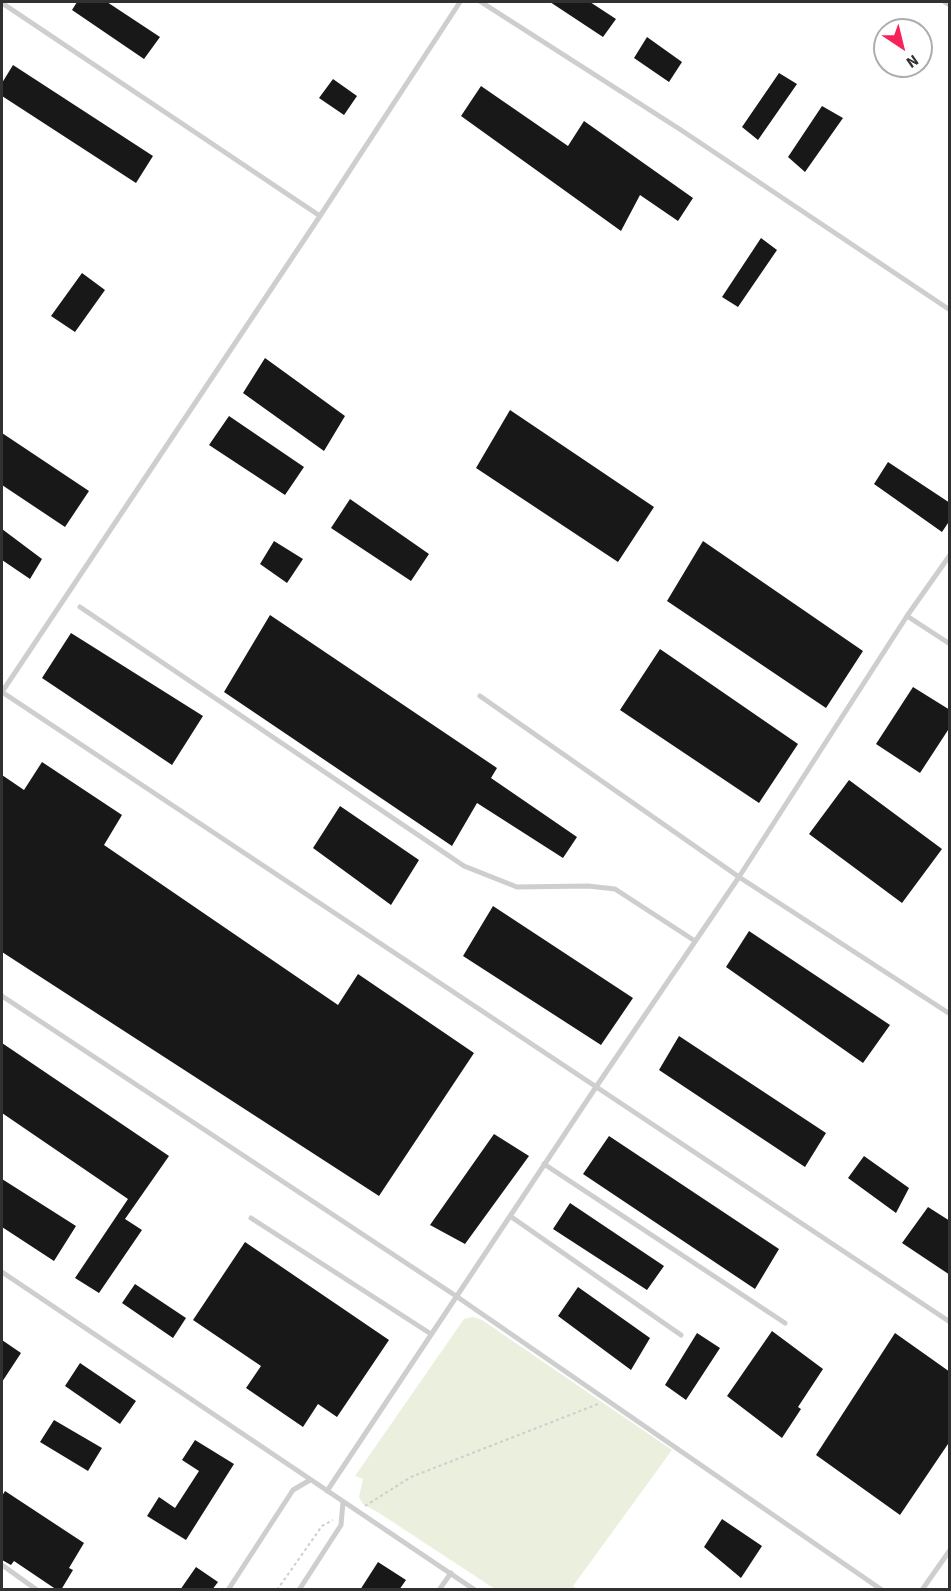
<!DOCTYPE html>
<style>
body{margin:0}
#map{position:relative;width:951px;height:1591px;overflow:hidden;background:#fff;font-family:"Source Sans 3",sans-serif}
canvas{display:block}
.frame{position:absolute;inset:0;border:3px solid #313131;pointer-events:none}
.north{position:absolute;left:873px;top:18px;width:60px;height:60px;box-sizing:border-box;background:#fff;border:2px solid #adadad;border-radius:50%;rotate:145deg;font-size:16px;font-weight:700;line-height:24px;text-align:center;color:#313131}
.north::after{content:'';display:block;margin:auto;width:21px;height:27px;background:#f72358;clip-path:polygon(50% 0,100% 100%,50% 72%,0 100%)}
</style>
<div id="map">
<canvas width="951" height="1591"></canvas>
<div class="frame"></div>
<div class="north">N</div>
</div>
<script>
const g = document.querySelector('canvas').getContext('2d');
g.lineJoin = 'round';
function fillPath(path, color) {
  g.fillStyle = color;
  g.fill(path, 'evenodd');
}
function poly(rows) {
  const path = new Path2D();
  for (const r of rows) {
    path.moveTo(r[0], r[1]);
    for (let i = 2; i < r.length; i += 2) path.lineTo(r[i], r[i + 1]);
  }
  return path;
}
function trace(path, color, width, dash) {
  g.strokeStyle = color;
  g.lineWidth = width;
  g.lineCap = dash ? 'butt' : 'round';
  g.setLineDash(dash || []);
  g.stroke(path);
}
fillPath(poly([
 [473,1317,482,1320,672,1450,573,1586,577,1589,495,1589,379,1513,363,1504,359,1497,363,1479,355,1476,464,1319]
]), '#eaefde');
fillPath(poly([
 [77,2,107,2,160,37,144,59,72,10],
 [550,2,590,2,616,19,603,37],
 [647,37,682,62,669,82,634,58],
 [13,65,153,156,136,183,2,96,2,83],
 [779,73,797,84,758,140,742,127],
 [333,79,357,96,344,115,319,98],
 [481,86,568,146,584,121,693,198,678,221,640,195,621,231,461,116],
 [822,106,843,118,805,172,788,157],
 [761,238,777,250,738,307,722,297],
 [82,273,105,290,75,332,51,316],
 [265,358,345,416,324,451,243,393],
 [510,410,654,507,618,562,476,468],
 [229,416,304,467,285,495,209,445],
 [2,433,89,491,65,527,2,485],
 [888,462,950,503,950,520,942,532,874,484],
 [350,499,429,554,411,581,331,528],
 [2,529,42,559,30,579,2,560],
 [274,541,303,559,287,583,260,564],
 [703,541,863,651,826,708,667,601],
 [270,615,497,768,491,778,577,837,563,858,477,803,452,846,224,692],
 [71,633,203,716,172,765,42,678],
 [660,649,798,744,759,803,620,710],
 [913,687,950,710,950,727,920,773,876,744],
 [42,762,122,815,104,845,338,1005,358,974,474,1053,379,1196,2,952,2,775,24,790],
 [849,780,942,849,902,903,809,834],
 [340,806,419,860,391,905,313,848],
 [493,906,633,998,601,1045,463,956],
 [749,931,890,1025,863,1063,726,967],
 [679,1036,826,1133,805,1167,659,1070],
 [2,1043,169,1156,125,1219,142,1230,99,1293,75,1278,128,1199,2,1113],
 [494,1134,529,1156,465,1244,430,1225],
 [609,1136,779,1249,755,1289,583,1174],
 [864,1156,909,1188,896,1213,848,1178],
 [2,1179,76,1226,54,1261,2,1227],
 [570,1203,664,1266,647,1290,553,1229],
 [928,1207,950,1221,950,1275,902,1243],
 [245,1242,389,1340,337,1417,318,1404,303,1427,246,1388,261,1366,193,1320],
 [135,1284,186,1318,173,1338,122,1303],
 [578,1287,650,1338,631,1370,558,1316],
 [772,1331,823,1369,798,1407,801,1409,782,1438,727,1396],
 [697,1333,720,1348,686,1400,665,1385],
 [895,1333,950,1372,950,1441,900,1515,816,1455],
 [2,1340,21,1353,2,1382],
 [80,1363,136,1401,120,1424,65,1386],
 [54,1420,102,1448,88,1471,40,1442],
 [195,1440,234,1464,186,1540,147,1516,159,1497,175,1508,199,1471,182,1460],
 [5,1491,84,1543,69,1568,73,1570,61,1590,57,1590,14,1561,11,1565,2,1560,2,1496],
 [722,1519,762,1546,741,1578,704,1547],
 [378,1562,406,1580,399,1590,360,1590],
 [196,1567,218,1582,212,1590,180,1590]
]), '#181818');
trace(poly([
 [365,1506,411,1477,598,1404],
 [277,1590,322,1526,333,1520]
]), '#cecece', 2, [3, 3]);
trace(poly([
 [481,2,681,130,950,310],
 [945,2,950,5],
 [2,3,320,216],
 [80,607,464,866,517,887,588,886,615,889,695,941],
 [907,616,950,555],
 [2,692,950,1322],
 [2,692,320,216,460,2],
 [480,696,739,877,950,1014],
 [2,996,456,1296,882,1590],
 [544,1164,785,1323],
 [510,1216,681,1335],
 [251,1218,431,1334],
 [2,1272,475,1590],
 [327,1491,596,1087,739,877,907,616,950,644],
 [2,1565,37,1590],
 [228,1590,293,1490,310,1480],
 [299,1590,341,1525,343,1502],
 [439,1590,451,1573],
 [922,1590,950,1550]
]), '#cecece', 5);
</script>
